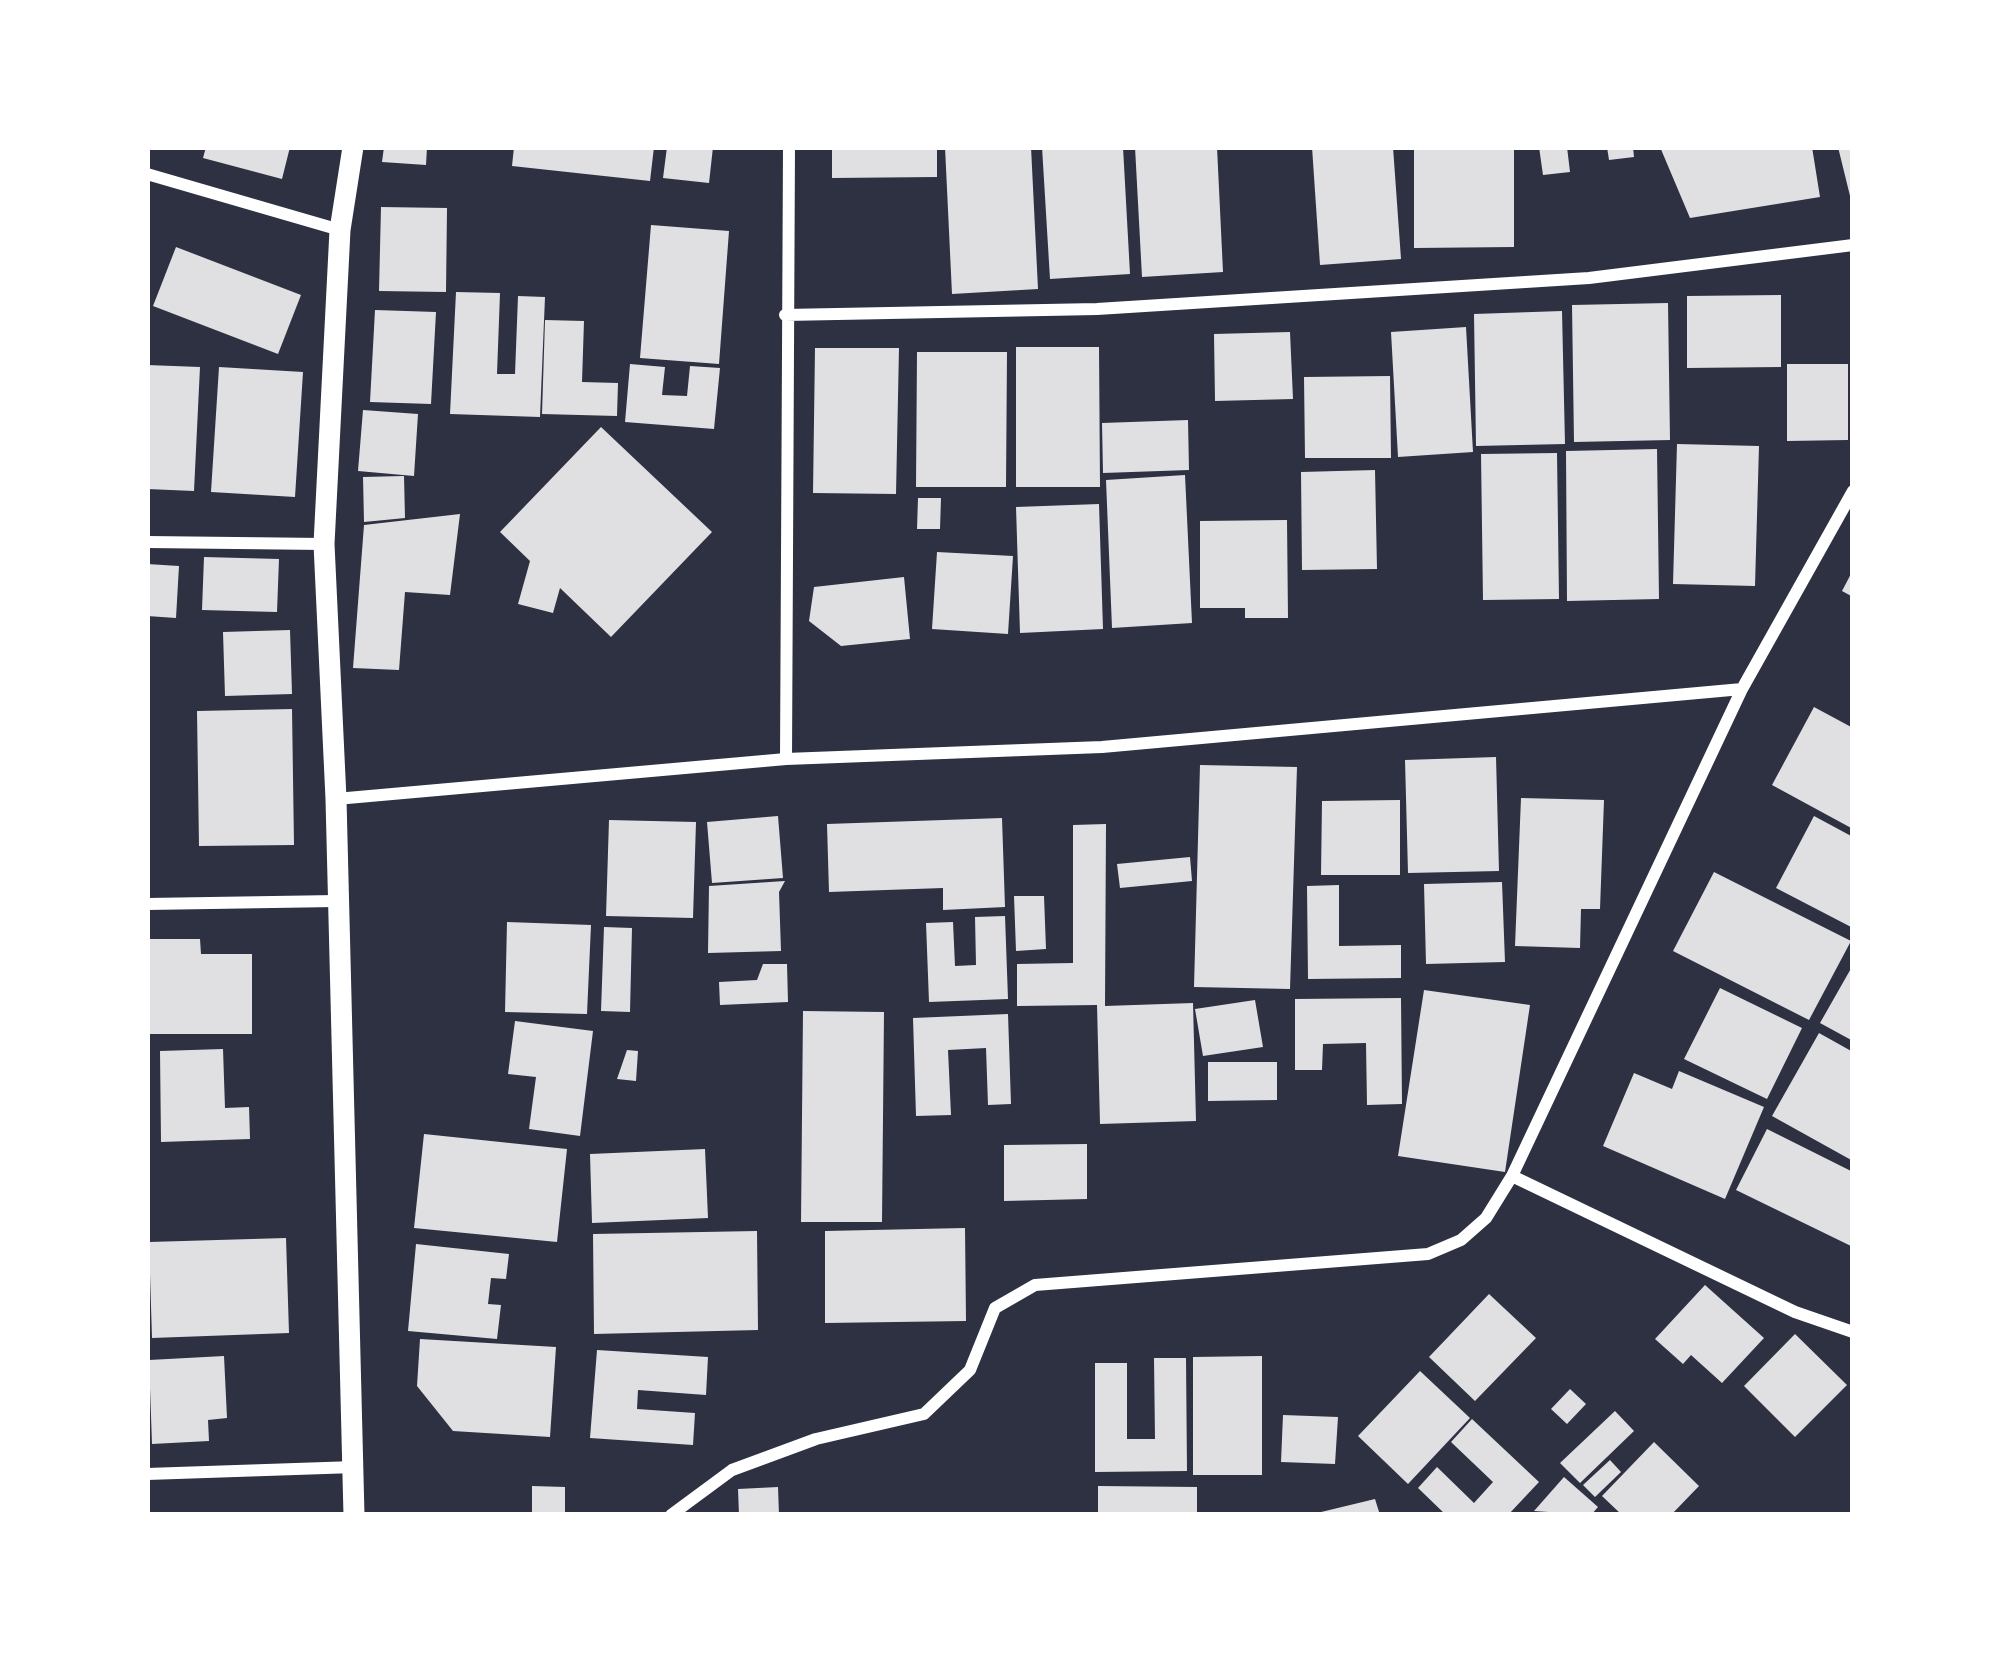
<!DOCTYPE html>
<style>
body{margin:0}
#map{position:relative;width:2000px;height:1662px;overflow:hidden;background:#2d3142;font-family:Jost,sans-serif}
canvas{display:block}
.frame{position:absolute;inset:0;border:150px solid #fff;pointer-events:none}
</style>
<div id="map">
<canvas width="2000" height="1662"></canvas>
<div class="frame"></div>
</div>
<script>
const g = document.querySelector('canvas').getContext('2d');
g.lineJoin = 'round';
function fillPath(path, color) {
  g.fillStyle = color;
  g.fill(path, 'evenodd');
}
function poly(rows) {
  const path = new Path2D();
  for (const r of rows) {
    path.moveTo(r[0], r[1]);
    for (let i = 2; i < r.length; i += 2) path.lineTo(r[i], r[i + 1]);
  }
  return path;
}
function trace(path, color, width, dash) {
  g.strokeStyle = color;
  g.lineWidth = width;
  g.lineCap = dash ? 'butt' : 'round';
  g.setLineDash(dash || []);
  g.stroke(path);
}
fillPath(poly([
 [206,147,290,147,282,179,203,158],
 [384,147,427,147,426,165,382,162],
 [514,147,654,147,650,181,512,166],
 [667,147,713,147,709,183,663,178],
 [832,147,937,147,937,177,832,178],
 [945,147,1031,147,1038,289,952,294],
 [1042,147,1123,147,1130,274,1050,279],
 [1135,147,1217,147,1223,272,1142,277],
 [1312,147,1393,147,1401,259,1320,265],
 [1414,147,1514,147,1514,247,1414,248],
 [1539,147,1567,147,1570,172,1543,175],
 [1607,147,1633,147,1634,157,1609,160],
 [1660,147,1812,147,1820,197,1690,218],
 [1838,147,1853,147,1853,200,1851,200],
 [381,207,447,208,446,292,379,291],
 [651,225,729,231,719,364,640,358],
 [176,247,301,295,278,354,153,306],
 [456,292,500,293,497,374,515,374,518,296,545,297,540,417,450,414],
 [1781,295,1781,367,1687,368,1687,296],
 [1668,303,1670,440,1574,442,1572,305],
 [375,310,436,312,431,404,370,402],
 [1562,311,1565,444,1476,446,1474,314],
 [545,320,584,321,582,382,618,383,617,416,542,414],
 [1466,327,1473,452,1398,457,1391,332],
 [1290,332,1293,399,1215,401,1214,334],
 [1016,347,1099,347,1100,487,1016,487],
 [815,348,899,348,896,494,813,493],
 [917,352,1007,352,1006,487,916,487],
 [630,364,665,367,662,395,687,396,690,366,720,368,714,429,625,422],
 [1787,364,1848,364,1848,440,1787,441],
 [147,365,200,367,194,491,147,489],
 [219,367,303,372,295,497,211,492],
 [1390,376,1391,458,1305,458,1304,377],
 [363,410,418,414,414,476,358,471],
 [1188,420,1189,470,1103,473,1102,423],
 [601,427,712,532,611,637,560,588,553,613,518,604,530,561,500,532],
 [1677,444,1759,446,1755,586,1673,584],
 [1657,449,1659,599,1567,601,1566,451],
 [1557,453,1559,599,1483,600,1481,454],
 [1375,470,1377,569,1302,570,1301,472],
 [1185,475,1192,623,1112,628,1106,480],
 [404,476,405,518,364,522,363,477],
 [918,498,941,498,940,529,917,529],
 [1099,504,1103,629,1020,633,1016,507],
 [460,514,450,595,405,592,399,670,353,668,364,525],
 [1287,520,1288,618,1245,618,1245,608,1200,608,1200,521],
 [937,552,1013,556,1008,634,932,629],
 [204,557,279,559,277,612,202,610],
 [147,564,179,566,176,618,147,616],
 [1853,570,1853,597,1842,591],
 [904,577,910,639,841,646,809,621,814,587],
 [290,630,292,694,225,696,223,632],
 [1814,707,1853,728,1853,829,1772,785],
 [292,709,294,845,199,846,197,711],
 [1496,757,1499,871,1408,873,1405,760],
 [1200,765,1297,767,1290,989,1194,987],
 [1521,798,1604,800,1600,909,1581,909,1580,948,1515,946],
 [1400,800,1400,875,1321,875,1322,801],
 [778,816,783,878,712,883,707,822],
 [1814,816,1853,837,1853,928,1776,888],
 [1002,818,1005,907,943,910,943,888,829,892,827,824],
 [609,820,696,822,693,918,606,916],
 [1106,824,1105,1006,1193,1003,1196,1121,1100,1124,1097,1005,1017,1006,1017,964,1073,963,1073,825],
 [1190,857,1192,881,1120,888,1117,864],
 [1714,872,1851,941,1809,1020,1673,951],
 [785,881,779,892,781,951,708,953,709,886],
 [1502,882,1505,962,1426,964,1424,884],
 [1339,885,1339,946,1401,945,1401,978,1308,979,1307,886],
 [1014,896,1044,896,1046,949,1016,951],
 [1005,916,1008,999,929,1002,926,923,953,922,955,966,976,965,975,917],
 [507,922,591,925,587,1014,505,1012],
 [604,927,632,928,630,1012,601,1011],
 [147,939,200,939,201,954,252,954,252,1034,147,1034],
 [763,964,787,964,788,1002,720,1005,719,982,757,980],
 [1853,965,1853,1041,1820,1023],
 [1720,988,1802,1028,1767,1099,1684,1059],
 [1424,990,1530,1005,1505,1172,1398,1156],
 [1401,998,1402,1104,1367,1105,1366,1043,1323,1044,1322,1070,1295,1070,1295,999],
 [1255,1000,1263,1047,1203,1056,1195,1009],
 [803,1011,884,1012,882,1222,801,1222],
 [1008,1014,1011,1104,988,1105,986,1048,948,1050,951,1115,916,1116,913,1018],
 [515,1021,593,1031,580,1136,529,1129,536,1077,508,1074],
 [1819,1033,1853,1052,1853,1161,1772,1116],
 [223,1049,225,1108,249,1107,250,1139,161,1142,160,1051],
 [627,1050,638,1051,636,1081,617,1079],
 [1208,1062,1277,1062,1277,1100,1208,1101],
 [1679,1071,1764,1107,1725,1199,1603,1146,1634,1073,1672,1089],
 [1767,1129,1853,1172,1853,1247,1736,1190],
 [424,1134,567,1149,557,1242,414,1228],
 [1087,1144,1087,1199,1004,1201,1004,1145],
 [705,1149,708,1218,592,1223,590,1154],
 [965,1228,966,1321,825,1323,825,1231],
 [757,1231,758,1330,594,1334,593,1234],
 [286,1238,289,1333,152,1338,149,1242],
 [416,1244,509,1254,506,1279,491,1278,488,1304,501,1305,497,1339,408,1331],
 [1705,1285,1764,1338,1722,1383,1691,1355,1683,1364,1655,1339],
 [1489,1294,1536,1338,1475,1401,1429,1357],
 [1795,1334,1847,1385,1795,1437,1744,1386],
 [420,1339,556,1347,550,1437,453,1431,417,1386],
 [597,1350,708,1357,706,1395,638,1390,637,1409,695,1413,693,1445,590,1438],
 [224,1356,227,1418,208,1420,209,1441,152,1444,149,1360],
 [1262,1356,1262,1475,1193,1475,1193,1357],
 [1154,1358,1186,1358,1187,1471,1095,1472,1095,1363,1127,1363,1127,1439,1155,1439],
 [1420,1371,1470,1418,1408,1484,1358,1436],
 [1570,1389,1586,1404,1567,1424,1551,1409],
 [1615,1411,1634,1431,1580,1483,1560,1463],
 [1283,1415,1338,1417,1335,1464,1281,1462],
 [1472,1419,1539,1482,1508,1515,1446,1515,1418,1488,1437,1467,1474,1503,1493,1482,1451,1442],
 [1654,1442,1699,1486,1671,1515,1622,1515,1602,1496],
 [1610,1460,1621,1472,1595,1497,1583,1485],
 [1564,1477,1598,1507,1591,1515,1534,1511],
 [532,1486,565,1487,565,1515,532,1515],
 [1098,1486,1197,1487,1197,1515,1098,1515],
 [778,1487,779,1515,739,1515,738,1489],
 [1375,1499,1380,1515,1317,1515,1317,1513]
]), '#e0e0e3');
trace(poly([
 [147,174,340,230],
 [785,315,1097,309,1589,278,1853,245],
 [147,542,324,544],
 [786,759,789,147],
 [336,799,786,759,1102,747,1742,689],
 [147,904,336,901],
 [1512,1176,1795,1312,1853,1332],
 [147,1474,355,1467],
 [671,1515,732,1470,816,1439,924,1414,970,1370,995,1308,1035,1285,1428,1254,1461,1240,1486,1218,1512,1176,1742,689,1853,491]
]), '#fff', 12);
trace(poly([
 [353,147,340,230,324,544,336,799,354,1515]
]), '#fff', 21);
</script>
